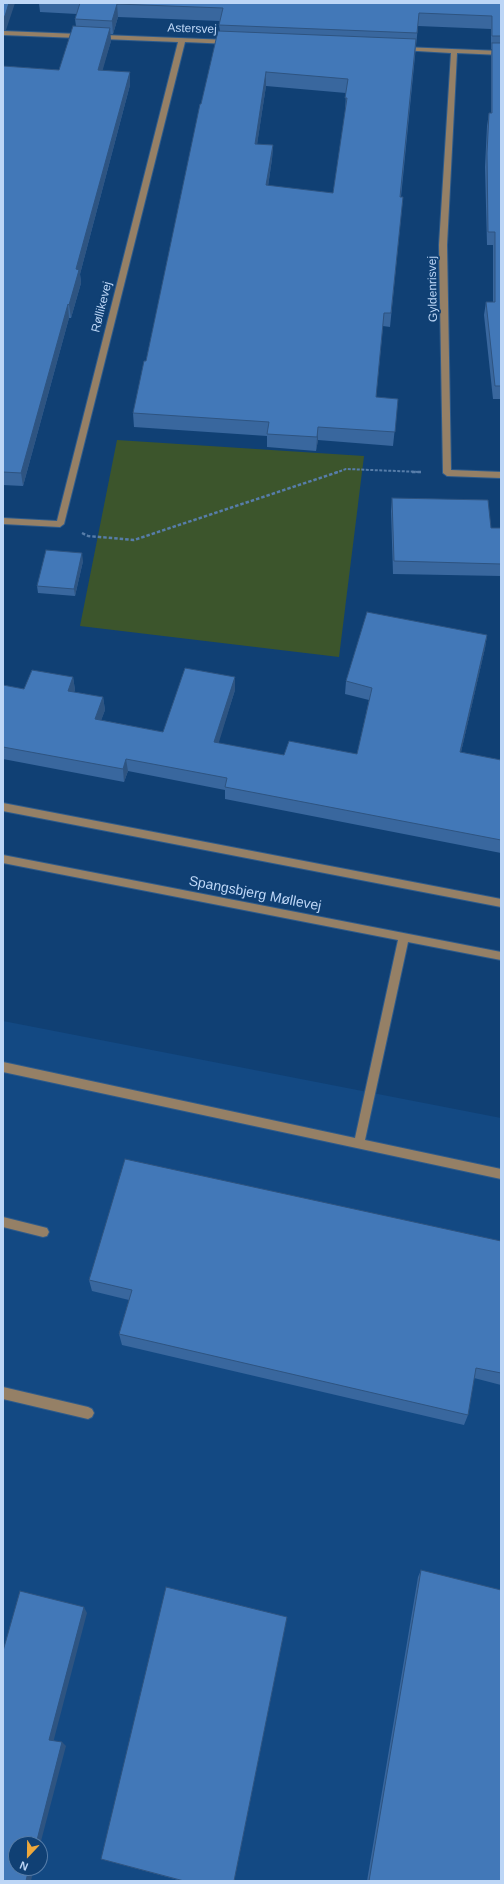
<!DOCTYPE html>
<meta charset="utf-8">
<style>
body{margin:0}
#map{position:relative;width:504px;height:1884px;overflow:hidden;background:#104074;font-family:Helvetica,sans-serif}
canvas{display:block}
.frame{position:absolute;inset:0;border:4px solid #bdd6f6;pointer-events:none}
.north{position:absolute;left:8px;top:1836px;width:40px;height:40px;box-sizing:border-box;background:#104074;border:1px solid #557ca8;border-radius:50%;rotate:202deg;font-size:11px;font-weight:700;line-height:16px;text-align:center;color:#bdd6f6}
.north::after{content:'';display:block;margin:auto;width:14px;height:18px;background:#eda83c;clip-path:polygon(50% 0,100% 100%,50% 72%,0 100%)}
</style>
<div id="map">
<canvas width="504" height="1884"></canvas>
<div class="frame"></div>
<div class="north">N</div>
</div>
<script>
const g = document.querySelector('canvas').getContext('2d');
g.lineJoin = 'round';
function fillPath(path, color) {
  g.fillStyle = color;
  g.fill(path, 'evenodd');
}
function poly(rows) {
  const path = new Path2D();
  for (const r of rows) {
    path.moveTo(r[0], r[1]);
    for (let i = 2; i < r.length; i += 2) path.lineTo(r[i], r[i + 1]);
  }
  return path;
}
function trace(path, color, width, dash) {
  g.strokeStyle = color;
  g.lineWidth = width;
  g.lineCap = dash ? 'butt' : 'round';
  g.setLineDash(dash || []);
  g.stroke(path);
}
function write(font, color, halo, rows, align = 'center') {
  g.font = font + ' Helvetica,sans-serif';
  g.lineWidth = 3.5;
  g.setLineDash([]);
  g.textBaseline = 'middle';
  g.strokeStyle = halo;
  g.fillStyle = color;
  for (const [text, x, y, turn = 0] of rows) {
    g.save();
    g.translate(x, y);
    g.rotate((+turn || 0) * Math.PI / 180);
    g.textAlign = isNaN(turn) ? turn : align;
    if (halo) g.strokeText(text, 0, 0);
    g.fillText(text, 0, 0);
    g.restore();
  }
}
fillPath(poly([
 [3,1021,501,1118,501,1881,3,1881],
 [16,1844,40,1844,40,1868,16,1868]
]), '#134983');
fillPath(poly([
 [117,440,364,456,339,657,80,626]
]), '#3c552c');
const minor = poly([
 [3,31,229,40,232,42,229,44,185,42,64,524,60,527,3,524,3,518,57,521,178,42,3,35,3,31],
 [403,47,501,51,501,55,457,53,447,245,451,470,501,472,501,478,447,476,443,473,439,245,451,53,401,50,400,49,403,47],
 [3,803,501,899,501,907,3,811,3,803],
 [3,855,501,952,501,960,408,942,365,1140,501,1169,501,1179,3,1072,3,1062,355,1138,398,940,3,863,3,855],
 [3,1217,47,1228,49,1232,47,1236,43,1237,3,1227,3,1217],
 [3,1387,88,1407,92,1409,94,1413,92,1417,88,1419,3,1399,3,1387]
]);
trace(minor, '#2f5b8b', 2);
trace(poly([
 [335,473,346,469,421,472]
]), '#577da9', 2, [3, 1.5]);
trace(poly([
 [412,472,421,472],
 [82,533,88,536,134,540,338,472]
]), '#577da9', 2.5, [3.5, 2]);
fillPath(minor, '#958066');
fillPath(poly([
 [39,3,266,3,267,4,501,3,501,399,493,399,484,315,486,302,493,302,493,245,487,245,485,167,487,126,489,113,491,113,491,56,492,49,491,49,491,29,418,26,401,197,403,197,390,327,383,326,376,397,398,399,393,446,318,440,316,451,267,447,267,436,134,427,133,413,146,361,201,104,220,31,219,25,220,21,118,17,113,34,110,34,111,41,102,70,130,85,80,274,81,283,71,318,69,318,23,486,3,485,3,66,59,70,76,26,75,19,77,14,40,12],
 [266,86,346,93,345,112,333,193,268,186,272,159,273,145,257,144],
 [392,498,491,528,501,528,501,576,393,574,391,511],
 [83,561,75,596,38,593,37,586],
 [487,635,485,648,461,752,501,760,501,853,225,799,225,790,128,771,124,782,3,759,3,685,24,689,73,677,75,690,74,692,103,697,105,710,101,720,163,732,235,690,218,743,284,755,357,754,369,700,345,694,346,681],
 [501,1241,501,1385,474,1378,468,1415,464,1425,122,1345,119,1334,129,1300,92,1291,89,1280],
 [421,1570,501,1881,367,1881,418,1577],
 [286,1622,234,1881,182,1881,101,1859]
]), '#39679e');
fillPath(poly([
 [9,3,15,3,6,30,3,31,4,37,3,39,3,17],
 [117,4,118,17,113,34,112,21],
 [110,28,111,41,99,83,98,70],
 [130,72,130,85,80,274,81,283,71,318,69,305,76,269],
 [266,72,266,86,255,158,255,144],
 [273,145,272,159,266,199,266,185],
 [68,304,69,318,23,486,21,473],
 [318,427,318,440,316,451,317,437],
 [82,553,83,561,75,596,74,589],
 [487,635,485,648,458,765,460,752],
 [73,677,75,690,70,704,68,691],
 [235,677,235,690,215,755,214,742],
 [103,697,105,710,97,732,95,719],
 [126,759,128,771,124,782,123,769],
 [84,1607,87,1613,53,1743,49,1740],
 [62,1742,66,1746,40,1845,40,1844,36,1844],
 [29,1868,34,1868,31,1881,26,1881]
]), '#2e5481');
const building = poly([
 [3,3,9,3,5,16,3,17,3,3],
 [80,3,266,3,267,4,268,3,501,3,501,36,492,36,492,16,419,13,417,33,219,25,223,8,117,4,112,21,75,19,80,3],
 [73,26,110,28,98,70,130,72,76,269,79,270,69,305,68,304,21,473,3,472,3,66,59,70,73,26],
 [218,31,416,39,400,197,403,197,391,313,384,313,376,397,398,399,395,432,318,427,317,437,267,434,269,422,133,413,144,361,146,361,200,104,201,104,218,31],
 [266,72,348,79,345,98,347,98,333,193,266,185,273,145,255,144,266,72],
 [492,43,501,43,501,386,495,386,486,302,495,302,495,232,488,232,487,153,489,113,492,113,492,43],
 [392,498,488,500,491,528,501,528,501,564,394,561,392,498],
 [46,550,82,553,74,589,37,586,46,550],
 [367,612,487,635,460,752,501,760,501,840,225,787,227,778,126,759,123,769,3,747,3,685,24,689,32,670,73,677,68,691,103,697,95,719,163,732,185,668,235,677,214,742,284,755,289,741,357,754,372,688,346,681,367,612],
 [125,1159,501,1241,501,1373,476,1368,468,1415,119,1334,132,1290,89,1280,125,1159],
 [421,1570,501,1590,501,1881,369,1881,421,1570],
 [166,1587,287,1617,234,1881,184,1881,101,1859,166,1587],
 [20,1591,84,1607,49,1740,62,1742,36,1844,16,1844,16,1868,29,1868,26,1881,3,1881,3,1651,20,1591]
]);
fillPath(building, '#4278b8');
trace(building, '#2e5481', 1);
write('12px', '#bdd6f6', '#104074', [
 ["Astersvej",192,29,2],
 ["Gyldenrisvej",433,289,-91],
 ["Røllikevej",102,307,-76]
]);
write('14px', '#bdd6f6', '#104074', [
 ["Spangsbjerg Møllevej",255,894,11]
]);
</script>
